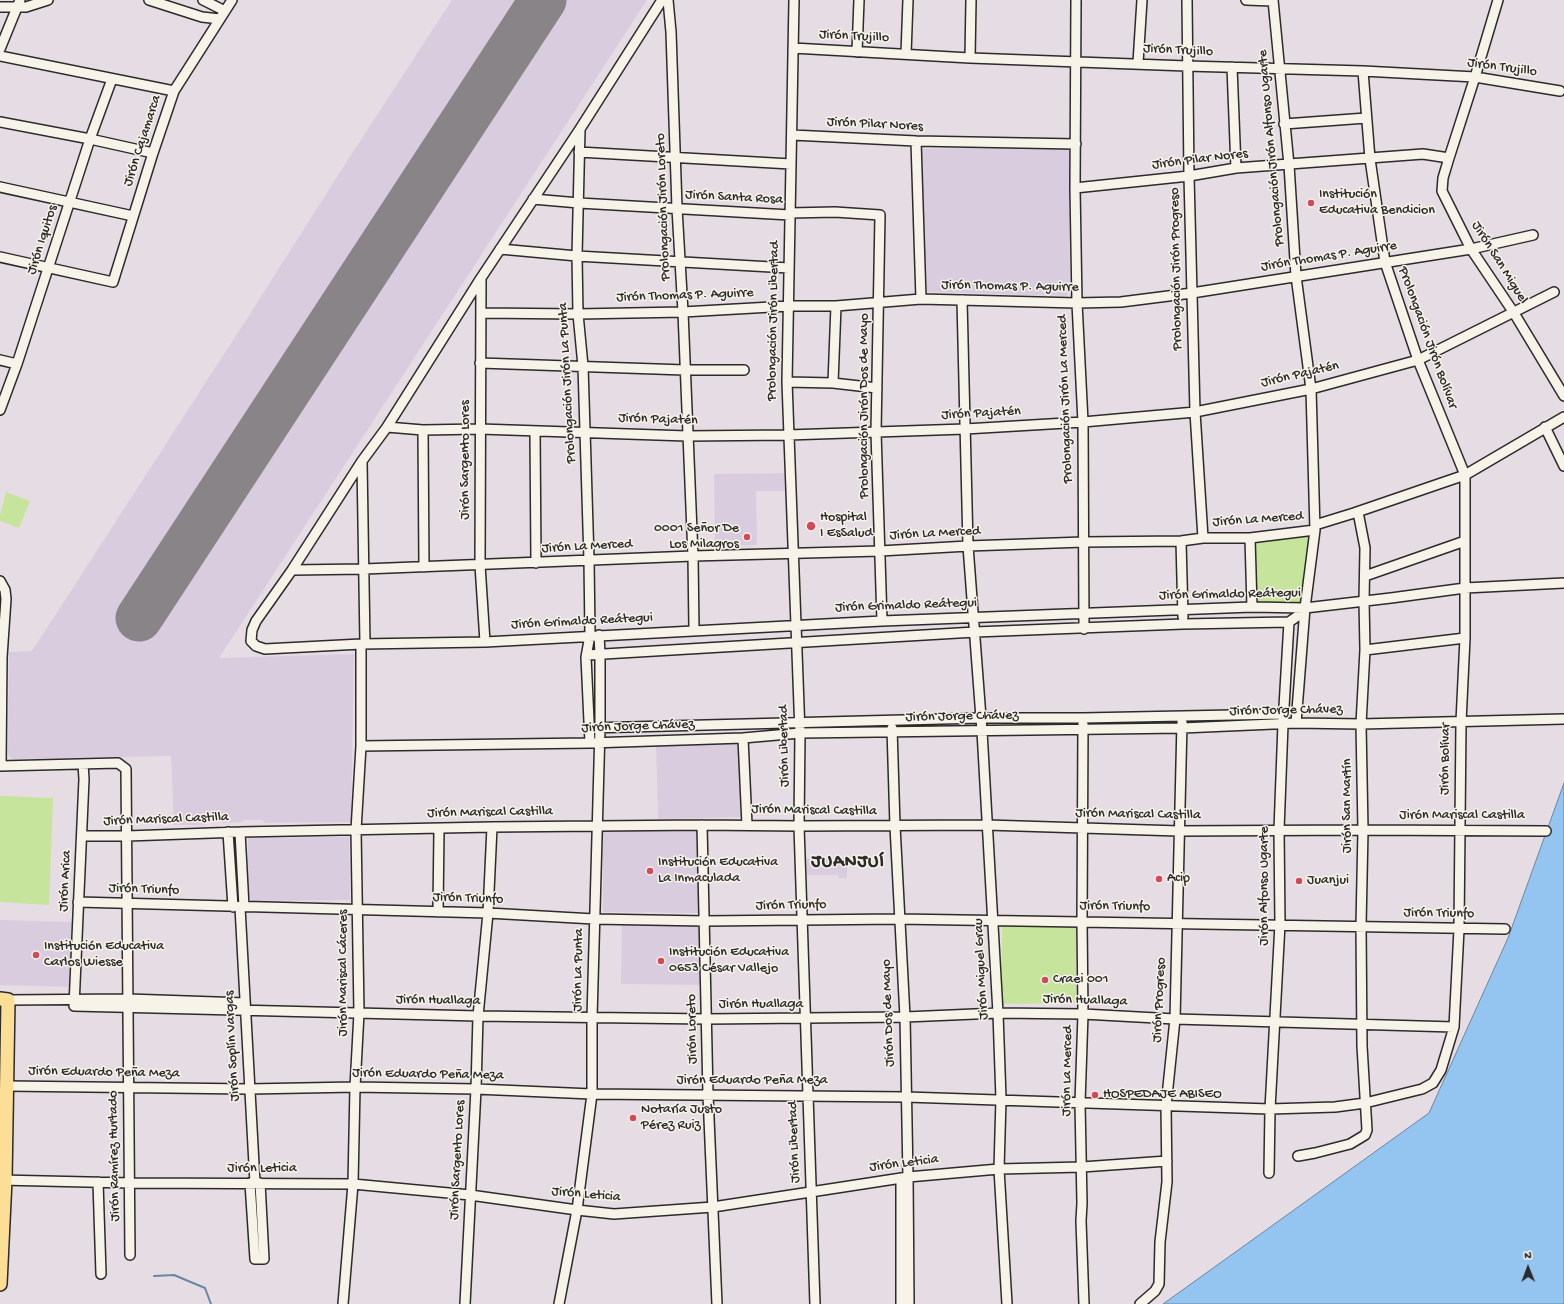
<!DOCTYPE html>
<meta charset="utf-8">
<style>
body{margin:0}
#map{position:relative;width:1564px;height:1304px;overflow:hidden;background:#e6dce3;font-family:"Gochi Hand",sans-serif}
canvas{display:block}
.north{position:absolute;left:1508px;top:1248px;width:40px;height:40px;-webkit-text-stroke:3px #f7f3e8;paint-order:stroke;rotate:359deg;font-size:11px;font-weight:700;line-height:16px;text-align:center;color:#2b2b2b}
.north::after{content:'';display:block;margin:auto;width:14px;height:18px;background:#2b2b2b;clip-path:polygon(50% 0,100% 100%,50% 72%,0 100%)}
</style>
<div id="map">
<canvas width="1564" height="1304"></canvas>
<div class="north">N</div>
</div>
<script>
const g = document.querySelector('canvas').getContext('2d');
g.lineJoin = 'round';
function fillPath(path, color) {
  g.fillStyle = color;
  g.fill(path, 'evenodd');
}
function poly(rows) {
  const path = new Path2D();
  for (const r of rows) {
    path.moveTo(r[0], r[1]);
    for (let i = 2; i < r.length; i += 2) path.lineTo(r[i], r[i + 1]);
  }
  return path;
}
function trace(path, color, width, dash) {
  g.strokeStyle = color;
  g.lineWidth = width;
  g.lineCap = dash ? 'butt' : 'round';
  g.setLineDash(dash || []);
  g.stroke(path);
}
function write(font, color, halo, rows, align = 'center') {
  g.font = font + ' "Gochi Hand",sans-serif';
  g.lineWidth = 3;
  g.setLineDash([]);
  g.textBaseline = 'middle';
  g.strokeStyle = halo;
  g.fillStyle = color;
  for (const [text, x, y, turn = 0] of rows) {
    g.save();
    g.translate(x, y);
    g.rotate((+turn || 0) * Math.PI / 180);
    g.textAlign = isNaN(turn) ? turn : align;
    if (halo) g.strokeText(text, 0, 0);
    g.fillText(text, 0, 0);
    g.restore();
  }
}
fillPath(poly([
 [452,0,647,0,219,658,354,654,351,822,264,823,263,820,243,820,243,822,222,823,221,817,206,817,206,825,174,825,171,756,12,759,8,755,9,652,32,651,248,317,349,158],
 [1066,146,1069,150,1070,291,1066,296,927,292,921,149],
 [784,473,785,491,756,491,757,545,715,546,714,474],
 [742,743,743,817,658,819,656,745],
 [603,830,698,830,698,913,603,912],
 [349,837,350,900,253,901,248,896,248,838],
 [847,858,847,878,839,878,838,875,807,875,806,859],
 [0,920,72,922,69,987,0,985],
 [622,925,697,926,700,929,701,985,621,984]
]), '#daccdf');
fillPath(poly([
 [6,492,30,501,19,528,0,521,0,515],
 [1310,536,1301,603,1255,603,1253,543],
 [0,796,53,798,49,905,0,902],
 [1002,926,1076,926,1076,1003,1002,1004]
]), '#c6e49b');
const water = poly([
 [1564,783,1564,1304,1163,1304,1429,1113,1508,938,1564,783]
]);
fillPath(water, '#94c5f0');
trace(water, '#6a87a1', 1);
trace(poly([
 [154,1276,174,1275,205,1288,211,1304]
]), '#6a87a1', 2);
trace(poly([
 [139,618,543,0]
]), '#888487', 47);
const minor = poly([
 [149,0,202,17,220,19],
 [203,0,225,11],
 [662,0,580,129,481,278,387,427,362,461,292,570,256,621,252,630,251,641,256,646,265,649,361,644,485,642,882,621,1252,607,1305,608,1391,598,1465,588,1564,583],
 [668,0,671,32,677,208,683,312,693,556,694,630],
 [794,0,787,382,800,733,799,826,815,1304],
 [1076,0,1075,188,1077,303,1083,422,1084,629],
 [1187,0,1189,176,1195,412,1203,538],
 [1246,0,1273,1],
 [1273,0,1289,165,1296,276,1311,389,1315,530,1305,608,1296,723],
 [1498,0,1475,77,1449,158,1443,178,1442,191,1471,249,1514,313,1564,396],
 [0,7,26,7,48,0],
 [793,48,970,58,1187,66,1363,71,1475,77,1560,91],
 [0,49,20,0],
 [857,52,859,0],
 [906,54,908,0],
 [0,56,174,91],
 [970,58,971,0],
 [1138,63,1142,0],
 [1232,67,1236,168],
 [0,122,90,139,153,153],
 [1284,124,1366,118],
 [580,129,577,256,578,314,583,366,589,560,590,635,586,657,590,743],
 [792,135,916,141,1076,144],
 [916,141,921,299],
 [579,152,791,164],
 [0,187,133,216],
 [1075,188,1189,176,1236,168,1423,154,1449,158],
 [533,199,579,203,790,215],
 [790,213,835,212,880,215,876,432,882,621],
 [500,249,577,256,789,268],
 [0,257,113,282,153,153,174,91,232,0],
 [481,278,480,565,485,642],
 [962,300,968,546,982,731,998,1013,1001,1099,999,1169,1007,1304],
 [481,313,578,314,683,312,789,306,836,306,921,299,1077,303,1121,302,1192,293,1471,249,1533,235],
 [0,360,17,364],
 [480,363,685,370,744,370],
 [787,382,833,383,877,388],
 [833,383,836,306],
 [0,410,17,364,90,139,112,79],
 [387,427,423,430,480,429,687,436,788,435,965,429,1083,422,1195,412,1311,389,1418,360,1554,292],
 [1545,427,1564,466],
 [423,430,424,567],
 [535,431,536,563],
 [362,462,365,644],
 [1315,525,1354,513,1465,475,1564,417],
 [1250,538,1252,607],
 [1181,541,1183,617],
 [292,570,364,569,693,556,880,551,968,546,1084,542,1181,541,1203,538,1250,538,1315,530],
 [1365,576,1465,541],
 [0,581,5,590,6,599,2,657,1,766],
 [1365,650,1465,638],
 [587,655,975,632,1183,624,1289,622,1302,613,1305,608],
 [1083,724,1082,921,1083,1014,1080,1103,1082,1203,1081,1221,1084,1304],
 [589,728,981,718,1083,718,1283,714],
 [892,728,895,826,905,1017,908,1177,909,1304],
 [743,738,747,825],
 [361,746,590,743,743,738,800,733,1182,728,1296,723,1361,724,1564,719],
 [83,764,84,779,74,1006,478,1016,707,1019,905,1017,998,1013,1083,1014,1175,1019,1454,1027],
 [0,766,118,763,126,769,130,1255],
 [702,825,708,1095,717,1304],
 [228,832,233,907],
 [240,832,244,907],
 [82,836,127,836,240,832,492,827,702,825,799,826,987,825,1179,831,1363,830,1546,831],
 [78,902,488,913,594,919,705,921,899,919,1505,929],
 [240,907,255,1183],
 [438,912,439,829],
 [8,1000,128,999,245,1003],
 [7,1086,249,1089,355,1087,476,1089,592,1094,906,1097,1270,1109,1335,1107,1365,1103,1422,1089,1433,1083,1441,1070,1454,1027,1459,929,1461,722,1465,638,1465,475,1418,360,1385,262,1370,159,1363,71],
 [1298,1156,1315,1153,1350,1144,1365,1135,1367,1130,1362,1046,1361,926,1363,830,1361,724,1365,650,1364,601,1365,548,1358,512],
 [1269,1173,1270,1109,1280,924,1279,830,1283,724,1289,622],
 [901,1178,901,1304],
 [0,1180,131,1183,353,1184,470,1195,577,1210,614,1214,713,1207,908,1177,999,1169,1082,1167,1167,1161],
 [98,1182,101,1274],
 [250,1183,255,1259,264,1259,260,1183],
 [343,1304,353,1184,355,1087,359,1013,356,830,361,746,361,644],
 [465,1304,476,1089,478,1016,488,913,492,827],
 [559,1304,577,1210,592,1094,592,1018,600,728,600,654,599,635],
 [1140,1304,1155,1291,1159,1284,1160,1242,1167,1182,1166,1106,1175,1019,1182,722]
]);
const highway = poly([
 [0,999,8,1000,5,1180,0,1284]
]);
trace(minor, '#2b2b2b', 12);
trace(highway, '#2b2b2b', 16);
trace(minor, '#f7f3e8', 9);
trace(highway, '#fdde96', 13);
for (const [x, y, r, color] of [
 [1311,203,4,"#d1495b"],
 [811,526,5,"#d1495b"],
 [747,537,4,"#d1495b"],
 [650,871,4,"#d1495b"],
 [1159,879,4,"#d1495b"],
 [1299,881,4,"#d1495b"],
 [36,955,4,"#d1495b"],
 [661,961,4,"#d1495b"],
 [1045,980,4,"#d1495b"],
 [1095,1095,4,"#d1495b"],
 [633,1118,4,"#d1495b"]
]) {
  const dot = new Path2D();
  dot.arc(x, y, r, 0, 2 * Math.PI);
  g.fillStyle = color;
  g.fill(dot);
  trace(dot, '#f7f3e8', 1.5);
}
write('14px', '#2b2b2b', '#f7f3e8', [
 ["Jirón Trujillo",854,37,3],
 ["Jirón Trujillo",1178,51,3],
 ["Jirón Trujillo",1502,68,8],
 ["Jirón Pilar Nores",875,125,3],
 ["Jirón Cajamarca",143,141,-72],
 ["Prolongación Jirón Alfonso Ugarte",1272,148,-95],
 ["Jirón Pilar Nores",1200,160,-7],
 ["Jirón Santa Rosa",734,198,3],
 ["Prolongación Jirón Loreto",664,207,-92],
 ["Jirón Iquitos",43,240,-72],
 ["Jirón Thomas P. Aguirre",1329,257,-9],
 ["Jirón San Miguel",1499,263,58],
 ["Prolongación Jirón Progreso",1177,269,-91],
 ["Jirón Thomas P. Aguirre",1010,287,1],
 ["Jirón Thomas P. Aguirre",685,296,-2],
 ["Prolongación Jirón Libertad",774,321,-89],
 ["Prolongación Jirón Bolívar",1427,338,70],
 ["Jirón Pajatén",1300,375,-13],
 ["Prolongación Jirón La Punta",568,383,-93],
 ["Prolongación Jirón La Merced",1066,399,-92],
 ["Prolongación Jirón Dos de Mayo",865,406,-90],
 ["Jirón Pajatén",981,414,-3],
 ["Jirón Pajatén",658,420,2],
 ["Jirón Sargento Lores",466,460,-90],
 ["Jirón La Merced",1258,520,-4],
 ["Jirón La Merced",935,534,-3],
 ["Jirón La Merced",587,547,-3],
 ["Jirón Grimaldo Reátegui",1230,595,-1],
 ["Jirón Grimaldo Reátegui",906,606,-2],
 ["Jirón Grimaldo Reátegui",582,622,-3],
 ["Jirón Jorge Chávez",1286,711,-1],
 ["Jirón Jorge Chávez",962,717,-1],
 ["Jirón Jorge Chávez",638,727,-2],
 ["Jirón Libertad",785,746,-91],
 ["Jirón Bolívar",1446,759,-89],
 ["Jirón San Martín",1348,806,-90],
 ["Jirón Mariscal Castilla",814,811,1],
 ["Jirón Mariscal Castilla",490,813,-1],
 ["Jirón Mariscal Castilla",1138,815,1],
 ["Jirón Mariscal Castilla",1462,816],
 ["Jirón Mariscal Castilla",166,820,-2],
 ["Jirón Arica",66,881,-87],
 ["Jirón Alfonso Ugarte",1265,886,-90],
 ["Jirón Triunfo",144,890,2],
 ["Jirón Triunfo",468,899,2],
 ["Jirón Triunfo",791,906,-1],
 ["Jirón Triunfo",1115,907,1],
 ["Jirón Triunfo",1439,914,1],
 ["Jirón Miguel Grau",982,969,-93],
 ["Jirón La Punta",579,970,-89],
 ["Jirón Mariscal Cáceres",344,973,-90],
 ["Jirón Progreso",1160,1000,-87],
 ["Jirón Huallaga",438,1001,1],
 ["Jirón Huallaga",1085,1001,2],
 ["Jirón Huallaga",761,1005],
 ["Jirón Dos de Mayo",889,1013,-92],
 ["Jirón Loreto",693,1029,-91],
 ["Jirón Soplín Vargas",233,1046,-93],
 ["Jirón La Merced",1068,1071,-89],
 ["Jirón Eduardo Peña Meza",104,1073,1],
 ["Jirón Eduardo Peña Meza",428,1075,1],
 ["Jirón Eduardo Peña Meza",752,1081],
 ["Jirón Libertad",795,1142,-92],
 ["Jirón Ramírez Hurtado",115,1156,-91],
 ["Jirón Sargento Lores",458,1160,-87],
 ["Jirón Leticia",904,1164,-7],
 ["Jirón Leticia",262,1169],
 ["Jirón Leticia",586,1195,5]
]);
write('14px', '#2b2b2b', '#f7f3e8', [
 ["Institución",1319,195],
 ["Educativa Bendicion",1319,211],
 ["Hospital",820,518],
 ["I EsSalud",820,534],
 ["0001 Señor De",739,529,"right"],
 ["Los Milagros",739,545,"right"],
 ["Institución Educativa",658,863],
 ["La Inmaculada",658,879],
 ["Acip",1167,879],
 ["Juanjui",1307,881],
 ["Institución Educativa",44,947],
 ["Carlos Wiesse",44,963],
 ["Institución Educativa",669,953],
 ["0653 César Vallejo",669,969],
 ["Craei 001",1053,980],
 ["HOSPEDAJE ABISEO",1103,1095],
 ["Notaría Justo",641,1110],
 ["Pérez Ruiz",641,1126]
], 'left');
g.letterSpacing = '1px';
write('bold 18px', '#2b2b2b', '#f7f3e8', [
 ["JUANJUÍ",848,863]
]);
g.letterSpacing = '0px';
</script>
